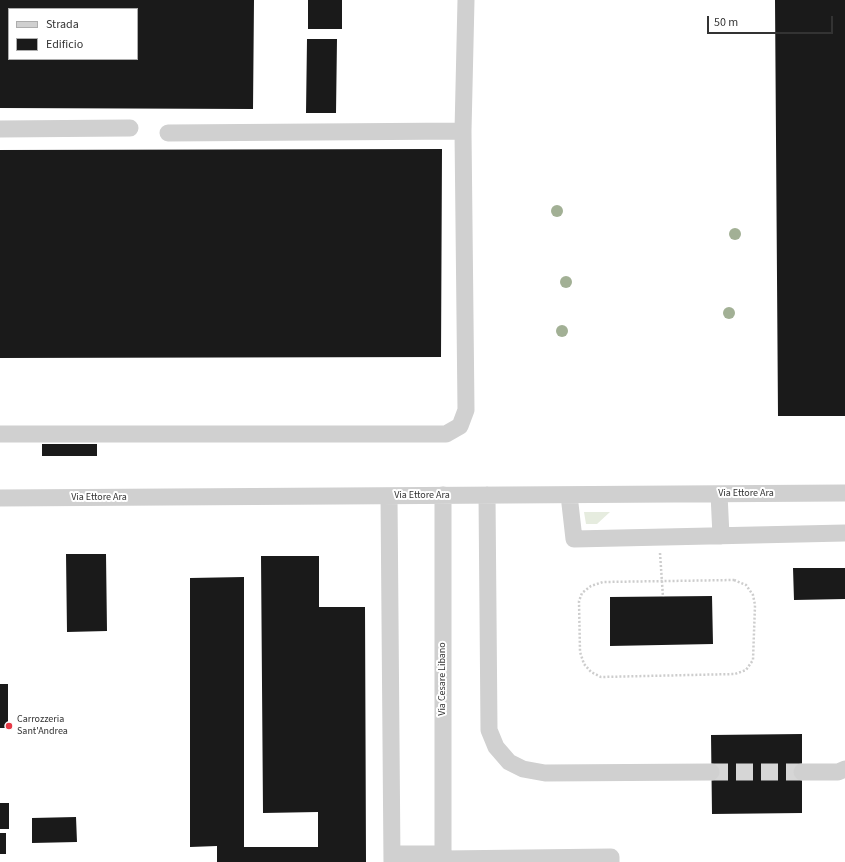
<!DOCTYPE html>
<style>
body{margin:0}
#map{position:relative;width:845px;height:862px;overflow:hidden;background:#fff;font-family:"Source Sans 3",sans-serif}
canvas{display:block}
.legend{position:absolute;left:8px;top:8px;width:130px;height:52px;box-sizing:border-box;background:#fff;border:1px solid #adadad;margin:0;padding:5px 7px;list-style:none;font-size:12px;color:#333}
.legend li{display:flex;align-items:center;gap:8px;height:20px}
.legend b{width:20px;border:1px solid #adadad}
.scale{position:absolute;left:707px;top:16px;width:126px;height:18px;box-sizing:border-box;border:2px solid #333;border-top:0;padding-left:5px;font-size:12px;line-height:14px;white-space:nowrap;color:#333;-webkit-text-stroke:3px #fff;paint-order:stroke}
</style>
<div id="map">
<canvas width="845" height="862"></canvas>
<ul class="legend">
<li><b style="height:5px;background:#d0d0d0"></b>Strada</li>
<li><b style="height:11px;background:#1a1a1a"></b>Edificio</li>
</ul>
<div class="scale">50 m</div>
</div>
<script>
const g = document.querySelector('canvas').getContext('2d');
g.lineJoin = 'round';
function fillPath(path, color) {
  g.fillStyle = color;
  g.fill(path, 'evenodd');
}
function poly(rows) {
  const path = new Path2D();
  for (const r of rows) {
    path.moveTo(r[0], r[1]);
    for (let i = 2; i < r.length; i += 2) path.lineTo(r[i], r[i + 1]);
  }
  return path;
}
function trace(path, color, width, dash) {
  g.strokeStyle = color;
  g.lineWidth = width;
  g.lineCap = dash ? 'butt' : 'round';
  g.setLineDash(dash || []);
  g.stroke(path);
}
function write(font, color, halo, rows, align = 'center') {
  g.font = font + ' "Source Sans 3",sans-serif';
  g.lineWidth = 4;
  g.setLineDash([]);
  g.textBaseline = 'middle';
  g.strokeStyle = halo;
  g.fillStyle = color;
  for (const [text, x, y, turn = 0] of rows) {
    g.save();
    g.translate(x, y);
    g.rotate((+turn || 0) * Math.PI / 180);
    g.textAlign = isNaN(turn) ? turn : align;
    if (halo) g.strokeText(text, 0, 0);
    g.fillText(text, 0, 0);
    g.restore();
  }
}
fillPath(poly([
 [584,512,610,512,597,524,586,524]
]), '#e6ecdf');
fillPath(poly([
 [0,0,254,0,253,109,0,108],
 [9,9,137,9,137,59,9,59],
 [308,0,342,0,342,29,308,29],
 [775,0,845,0,845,416,778,416],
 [307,39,337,39,336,113,306,113],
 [442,149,441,357,0,358,0,150],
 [42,444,97,444,97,456,42,456],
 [66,554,106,554,107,631,67,632],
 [261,556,319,556,319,607,365,607,366,862,217,862,217,846,190,847,190,578,244,577,244,847,318,847,318,812,263,813],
 [793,568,845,568,845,599,794,600],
 [712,596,713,644,610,646,610,597],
 [0,684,8,684,8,728,0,728],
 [802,734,802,813,712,814,711,735],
 [0,803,9,803,9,829,0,829],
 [76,817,77,842,32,843,32,818],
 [0,833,6,833,6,854,0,854]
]), '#1a1a1a');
trace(poly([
 [711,772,802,772]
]), '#d6d6d6', 17, [17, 8]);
trace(poly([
 [660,553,663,597],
 [734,580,746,585,753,595,755,605,753,660,746,670,735,674,601,677,591,672,584,664,580,652,579,601,582,593,591,586,603,582,734,580]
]), '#cdcdcd', 2.5, [2, 2]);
trace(poly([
 [0,129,130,128],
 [168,133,463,131],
 [0,434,446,434,460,426,466,410,463,131,466,0],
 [719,494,721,536],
 [443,495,443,862],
 [487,495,489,730,496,747,509,762,523,769,545,773,711,772],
 [569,495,574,539,845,533],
 [389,496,392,862],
 [0,498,845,493],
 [802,772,838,772,845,769],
 [392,854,443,854],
 [443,859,611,857,611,862]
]), '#d0d0d0', 17);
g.fillStyle = '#a2b095';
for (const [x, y] of [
 [557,211],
 [735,234],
 [566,282],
 [729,313],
 [562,331]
]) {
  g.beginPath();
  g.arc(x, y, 6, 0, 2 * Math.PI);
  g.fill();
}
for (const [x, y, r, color] of [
 [9,726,4,"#e63946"]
]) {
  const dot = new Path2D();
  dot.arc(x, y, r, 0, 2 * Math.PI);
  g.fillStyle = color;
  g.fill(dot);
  trace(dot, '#fff', 1.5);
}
write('10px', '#333', '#fff', [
 ["Via Ettore Ara",746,494],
 ["Via Ettore Ara",422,496],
 ["Via Ettore Ara",99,498],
 ["Via Cesare Libano",443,679,-90]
]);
write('10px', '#333', '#fff', [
 ["Carrozzeria",17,720],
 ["Sant'Andrea",17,732]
], 'left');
</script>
